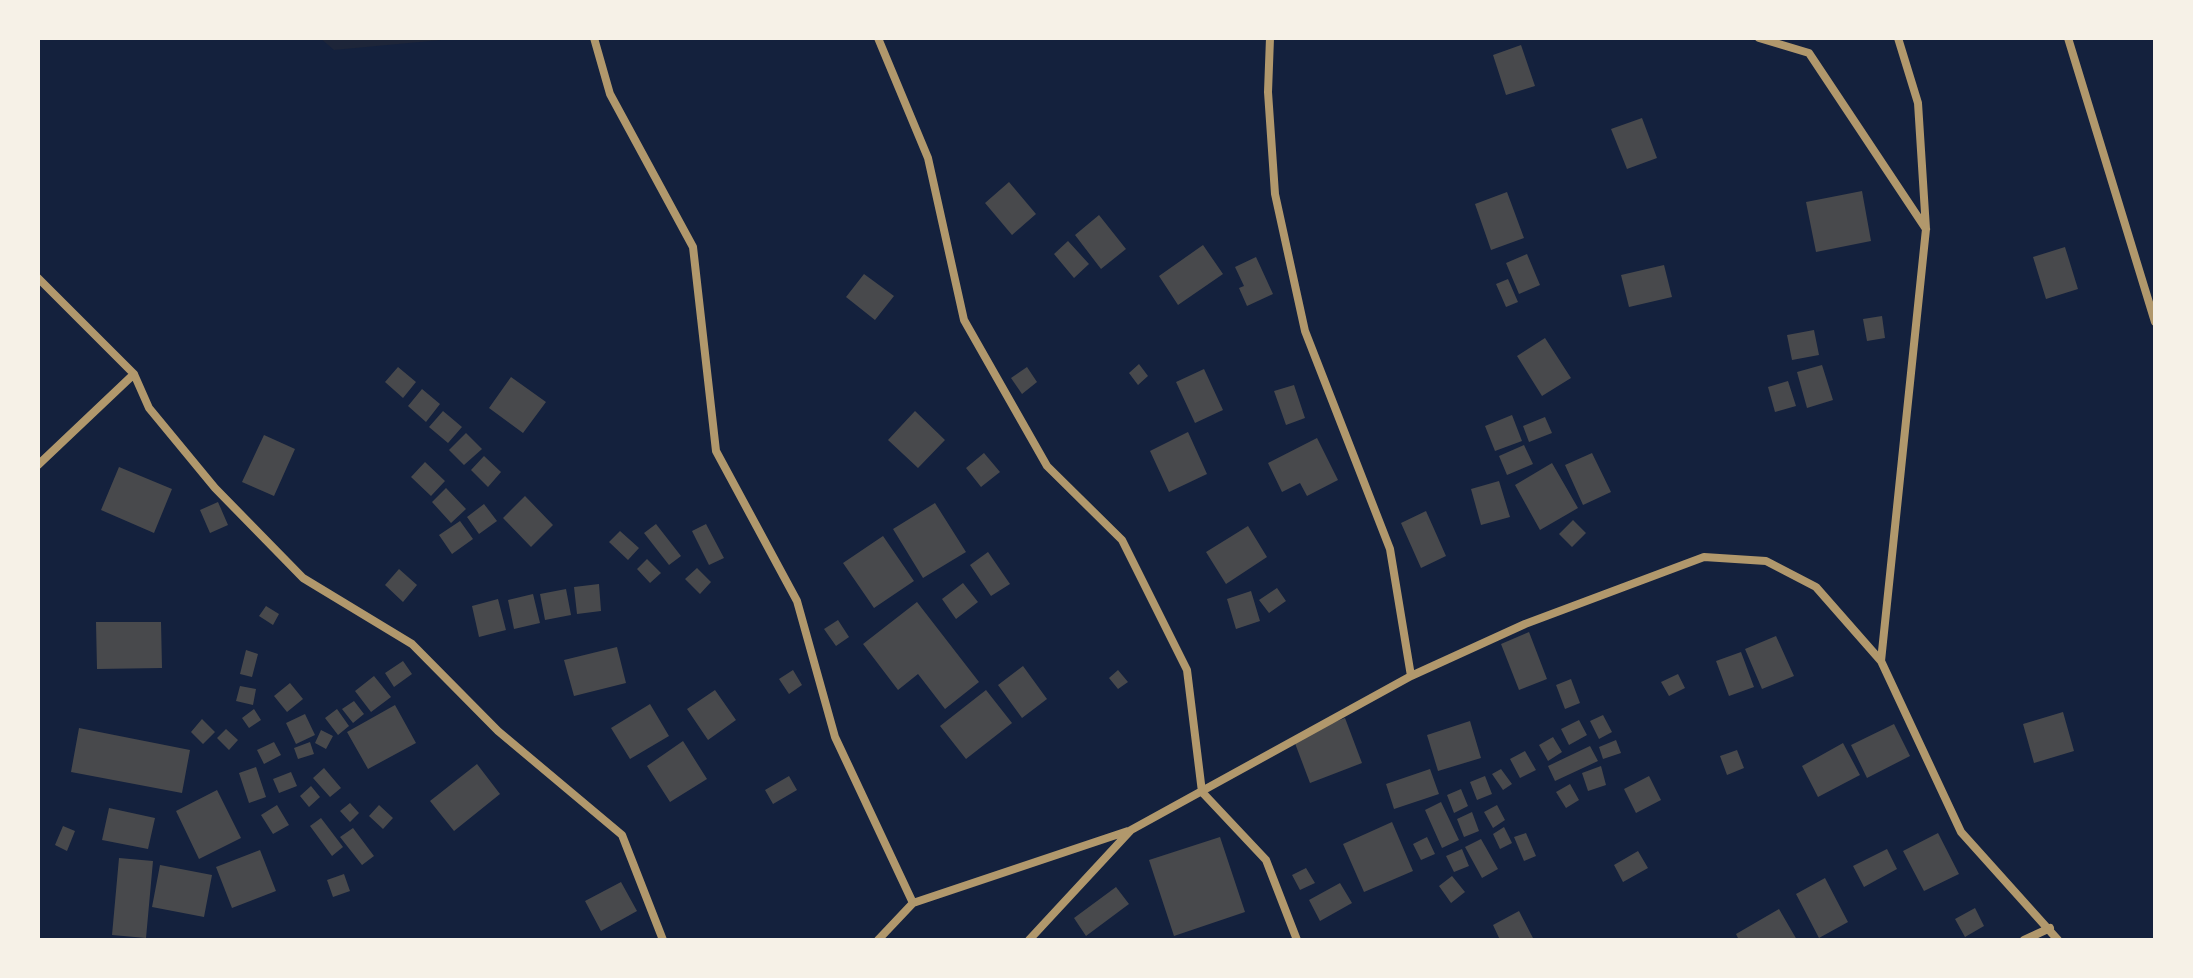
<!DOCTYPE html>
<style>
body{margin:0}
#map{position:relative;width:2193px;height:978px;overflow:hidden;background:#14213d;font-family:Manrope,sans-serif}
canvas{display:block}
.frame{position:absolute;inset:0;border:40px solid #f6f1e7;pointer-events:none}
</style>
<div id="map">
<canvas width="2193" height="978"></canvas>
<div class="frame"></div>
</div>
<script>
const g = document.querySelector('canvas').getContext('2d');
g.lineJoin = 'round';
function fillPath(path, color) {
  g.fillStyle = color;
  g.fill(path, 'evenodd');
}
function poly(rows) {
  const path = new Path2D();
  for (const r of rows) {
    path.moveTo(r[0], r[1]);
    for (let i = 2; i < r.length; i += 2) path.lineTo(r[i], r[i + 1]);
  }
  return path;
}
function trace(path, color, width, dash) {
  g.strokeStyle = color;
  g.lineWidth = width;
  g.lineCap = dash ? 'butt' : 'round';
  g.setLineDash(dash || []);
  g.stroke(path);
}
fillPath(poly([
 [320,38,462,38,334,50]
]), '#1d2539');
fillPath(poly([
 [1521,45,1535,86,1506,95,1493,55],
 [1642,118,1657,158,1627,169,1611,129],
 [1009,182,1036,214,1012,235,985,203],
 [1862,191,1871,241,1816,252,1806,202],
 [1507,192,1524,238,1491,250,1475,204],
 [1099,215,1126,249,1101,269,1075,235],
 [1068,241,1089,264,1074,278,1054,254],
 [1203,245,1223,274,1178,305,1159,276],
 [2065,247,2078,289,2046,299,2033,257],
 [1527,254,1540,285,1519,294,1506,263],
 [1256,257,1273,294,1247,306,1239,288,1244,286,1235,267],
 [1664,265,1672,297,1629,307,1621,275],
 [864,274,894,296,875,320,846,297],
 [1508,279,1518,302,1506,307,1496,284],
 [1882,316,1885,338,1867,341,1863,319],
 [1814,330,1819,355,1792,360,1787,335],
 [1545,338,1571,378,1542,396,1517,356],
 [1139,364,1148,376,1138,385,1129,373],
 [1822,365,1833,400,1807,408,1797,372],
 [398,367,416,382,403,398,385,382],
 [1027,367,1037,382,1022,394,1011,378],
 [1204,369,1223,410,1195,423,1176,382],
 [511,377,546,402,523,433,489,408],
 [1788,381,1796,406,1775,412,1768,387],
 [1294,385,1305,418,1286,425,1274,391],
 [422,389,440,404,426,422,408,406],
 [443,411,462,427,448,443,429,427],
 [915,411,945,440,918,468,888,440],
 [1512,415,1522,441,1495,451,1485,426],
 [1545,417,1552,433,1529,442,1523,426],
 [1188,432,1207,474,1169,492,1150,451],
 [466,433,482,449,464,465,449,450],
 [264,435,295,449,274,496,242,482],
 [1317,438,1338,480,1307,496,1300,483,1282,492,1268,463],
 [1524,445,1533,464,1507,475,1499,456],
 [984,453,1000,472,981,487,966,468],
 [1592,453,1611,492,1583,505,1565,465],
 [484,456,501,472,488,487,471,470],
 [425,462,445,481,431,496,411,477],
 [1552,463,1578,508,1540,530,1515,485],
 [119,467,172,489,154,533,101,510],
 [1499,481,1510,517,1481,525,1471,489],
 [446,488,466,509,451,523,432,502],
 [525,496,553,525,531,547,503,518],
 [218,502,228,525,210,533,200,510],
 [935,503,966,552,923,578,893,529],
 [484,504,497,521,479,534,467,517],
 [1426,511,1446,556,1421,568,1401,523],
 [1573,520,1586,533,1572,547,1559,534],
 [460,521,473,539,452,554,439,535],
 [656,524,681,556,669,565,644,533],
 [706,524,724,558,709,565,692,531],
 [1248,526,1267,557,1226,584,1206,552],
 [620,531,639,548,628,560,609,542],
 [883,536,914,581,874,608,843,563],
 [988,552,1010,584,991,596,970,565],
 [647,559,661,573,650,583,637,569],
 [697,568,711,582,700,594,685,579],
 [399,569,417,585,403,602,385,585],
 [963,583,978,602,956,619,942,599],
 [599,584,601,611,577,614,574,587],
 [1277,588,1286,601,1269,613,1259,600],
 [566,589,571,615,545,620,540,594],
 [1251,591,1260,621,1236,629,1227,599],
 [533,594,540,623,514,629,508,600],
 [498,599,506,630,479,637,472,606],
 [917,602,979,682,945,709,918,674,898,690,863,644],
 [266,606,279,614,273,625,259,616],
 [838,620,849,637,836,646,824,629],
 [96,622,161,622,162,668,97,669],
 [1529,632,1547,679,1519,690,1501,644],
 [1776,636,1794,676,1762,689,1745,649],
 [617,647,626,683,574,696,564,660],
 [246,650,258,654,252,677,240,674],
 [1741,652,1754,687,1729,696,1716,661],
 [403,661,412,674,394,687,385,673],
 [1023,666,1047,699,1022,718,998,685],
 [793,670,802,685,789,694,779,679],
 [1118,670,1128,682,1118,689,1109,678],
 [1678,674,1685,688,1669,696,1661,682],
 [374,676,391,697,371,712,355,691],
 [1571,679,1580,703,1565,709,1556,685],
 [290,683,303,699,287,712,274,696],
 [240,686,256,689,253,705,236,701],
 [715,690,736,720,708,740,687,709],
 [986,690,1012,723,966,759,940,726],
 [354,701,364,714,353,723,342,709],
 [650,704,669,736,630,759,611,728],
 [395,705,416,743,368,769,347,732],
 [254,709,261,720,249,728,242,718],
 [337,709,349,726,338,735,325,718],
 [2063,712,2074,751,2034,763,2023,724],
 [305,714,315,735,296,744,286,723],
 [1603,715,1612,732,1599,739,1590,721],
 [1345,718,1362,763,1310,783,1293,738],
 [202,719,215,732,203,744,191,732],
 [1579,720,1587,735,1569,745,1561,729],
 [1470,721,1481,758,1438,771,1427,735],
 [1894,724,1910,756,1867,778,1851,745],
 [79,728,190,750,182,793,71,772],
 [226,729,238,740,229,750,217,738],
 [321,730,333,736,326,749,315,743],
 [1553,737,1562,752,1548,761,1539,745],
 [1616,740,1621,753,1603,759,1599,747],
 [683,741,707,779,670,802,647,766],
 [274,742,281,755,264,764,257,750],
 [310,742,314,754,298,759,294,748],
 [1843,743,1860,775,1818,797,1802,766],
 [1590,746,1598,761,1555,781,1548,766],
 [1737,750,1744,768,1727,775,1720,756],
 [1525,751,1536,770,1520,778,1510,759],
 [477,764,500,794,454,831,430,801],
 [1601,766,1606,785,1588,791,1582,773],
 [256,767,266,797,249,803,239,773],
 [324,768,341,788,330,797,313,778],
 [1430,769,1439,794,1394,809,1386,784],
 [1501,769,1512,784,1503,790,1492,774],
 [291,772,297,786,279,793,273,779],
 [789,776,797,790,773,804,765,790],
 [1485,776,1492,794,1477,800,1470,782],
 [1649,776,1661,800,1636,813,1624,789],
 [1570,784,1579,800,1566,808,1556,792],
 [311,786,320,797,309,807,300,796],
 [1461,789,1468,806,1454,813,1447,795],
 [217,790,241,838,199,859,176,811],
 [1441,802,1459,840,1442,848,1425,810],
 [350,803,359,813,350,822,340,811],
 [277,805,289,825,273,834,261,815],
 [379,805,393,818,383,829,369,816],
 [1497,805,1505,820,1493,828,1484,812],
 [109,808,155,818,148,849,102,840],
 [1472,812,1479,831,1464,837,1457,819],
 [321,818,343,847,332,856,310,826],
 [1392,822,1413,871,1364,892,1343,844],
 [63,826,75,831,67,851,55,845],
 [1504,827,1512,843,1500,849,1493,834],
 [353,828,374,856,362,865,340,837],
 [1526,833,1536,856,1524,861,1514,837],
 [1938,833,1959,874,1924,891,1903,851],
 [1220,837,1245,912,1174,936,1149,860],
 [1427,837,1435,854,1421,860,1413,844],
 [1481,839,1498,869,1482,878,1465,847],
 [1462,849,1469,866,1454,872,1446,856],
 [1887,849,1897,869,1864,887,1853,866],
 [260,850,276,891,232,908,216,867],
 [1638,851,1648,868,1623,882,1614,865],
 [119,858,153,861,146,938,112,935],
 [160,865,212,875,204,917,152,907],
 [1306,868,1315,883,1300,890,1292,875],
 [344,874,350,891,333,897,327,880],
 [1452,876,1465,892,1451,903,1439,886],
 [1825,878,1848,922,1819,938,1796,894],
 [621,882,637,911,601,931,585,901],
 [1340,883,1352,903,1320,921,1309,900],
 [1116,887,1129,904,1086,936,1074,918],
 [1975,908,1984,926,1965,937,1955,919],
 [1779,909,1797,940,1739,940,1736,934],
 [1519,911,1534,940,1500,940,1493,925]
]), '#48494c');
trace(poly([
 [594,38,610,94,693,247,716,451,797,601,835,737,913,903,1128,831],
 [878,38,928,158,964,320,1047,466,1122,540,1187,670,1202,792,1266,860,1297,940],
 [1270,38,1268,92,1275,194,1305,331,1390,549,1411,676],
 [1759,38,1809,53,1926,229],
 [2068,38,2155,322],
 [38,278,134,374,149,408,215,488,303,578,412,644,498,731,622,835,663,940],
 [38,465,134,374],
 [1881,661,1926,229,1918,103,1898,38],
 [878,940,913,903],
 [1029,940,1131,830,1411,676,1525,624,1704,557,1766,561,1816,587,1881,661,1961,832,2058,940],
 [2024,940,2050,928]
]), '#b1986c', 8);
</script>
